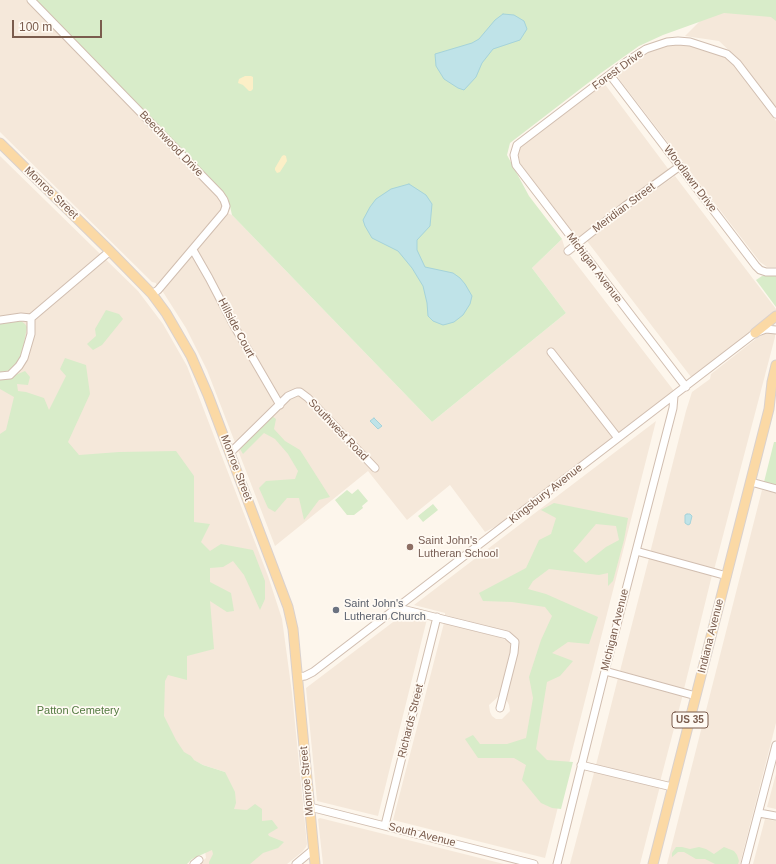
<!DOCTYPE html>
<style>
body{margin:0}
#map{position:relative;width:776px;height:864px;overflow:hidden;background:#fdf6ec;font-family:Arial,sans-serif}
canvas{display:block}
.scale{position:absolute;left:12px;top:20px;width:90px;height:18px;box-sizing:border-box;border:2px solid #7a5c4d;border-top:0;padding-left:5px;font-size:12px;line-height:14px;white-space:nowrap;color:#7a5c4d;-webkit-text-stroke:3px #fffaf3;paint-order:stroke}
</style>
<div id="map">
<canvas width="776" height="864"></canvas>
<div class="scale">100 m</div>
</div>
<script>
const g = document.querySelector('canvas').getContext('2d');
g.lineJoin = 'round';
function fillPath(path, color) {
  g.fillStyle = color;
  g.fill(path, 'evenodd');
}
function poly(rows) {
  const path = new Path2D();
  for (const r of rows) {
    path.moveTo(r[0], r[1]);
    for (let i = 2; i < r.length; i += 2) path.lineTo(r[i], r[i + 1]);
  }
  return path;
}
function trace(path, color, width, dash) {
  g.strokeStyle = color;
  g.lineWidth = width;
  g.lineCap = dash ? 'butt' : 'round';
  g.setLineDash(dash || []);
  g.stroke(path);
}
function write(font, color, halo, rows, align = 'center') {
  g.font = font + ' Arial,sans-serif';
  g.lineWidth = 3.5;
  g.setLineDash([]);
  g.textBaseline = 'middle';
  g.strokeStyle = halo;
  g.fillStyle = color;
  for (const [text, x, y, turn = 0] of rows) {
    g.save();
    g.translate(x, y);
    g.rotate((+turn || 0) * Math.PI / 180);
    g.textAlign = isNaN(turn) ? turn : align;
    if (halo) g.strokeText(text, 0, 0);
    g.fillText(text, 0, 0);
    g.restore();
  }
}
fillPath(poly([
 [0,0,28,0,218,195,224,207,221,212,161,282,156,285,156,283,152,282,0,132],
 [721,0,776,14,776,110,739,60,719,41,685,36],
 [677,44,701,47,723,55,733,63,776,121,776,267,767,267,760,262,619,79,617,73,638,58,657,47],
 [604,83,669,170,578,238,576,237,520,163,518,151,523,145,534,136],
 [0,156,138,291,163,324,187,366,268,576,282,619,292,693,307,844,306,847,302,852,287,864,199,864,206,858,203,837,225,772,203,765,170,748,0,449],
 [675,176,776,309,776,313,691,377,587,241,642,199],
 [227,213,232,215,432,422,566,313,532,268,562,239,565,249,674,391,500,524,485,532,450,485,407,520,368,471,275,546,207,370,186,328,163,292,163,287],
 [766,333,772,333,775,334,775,337,714,570,650,553,686,411,692,392,710,379,711,374,757,338],
 [656,421,545,858,393,820,444,623,498,637,508,641,510,644,511,648,499,696,489,705,490,712,492,716,496,719,502,719,510,711,509,705,506,699,519,647,517,640,510,632,445,615,445,613,414,605],
 [762,490,776,493,776,723,740,864,667,864],
 [649,558,712,575,684,689,620,671],
 [405,613,427,619,378,816,317,801,306,688],
 [618,678,683,694,660,782,596,765],
 [595,769,660,786,640,864,570,864],
 [776,774,776,809,767,807],
 [320,818,504,864,323,864,318,819],
 [765,819,776,821,776,864,753,864]
]), '#f5e8da');
fillPath(poly([
 [36,0,776,0,776,21,771,17,724,13,663,35,639,46,601,73,510,143,507,155,529,196,562,239,532,268,566,313,432,422,232,215,228,198,221,191],
 [762,276,776,276,776,307,756,280],
 [106,310,119,314,123,319,102,345,93,350,87,344,96,336,95,329],
 [21,321,25,324,27,327,22,354,18,362,11,370,0,372,0,324],
 [65,358,86,365,90,394,68,442,79,455,119,452,176,451,194,476,194,522,210,524,201,542,210,551,221,544,253,550,265,581,265,599,260,610,244,575,233,561,223,567,210,568,210,582,231,593,234,611,227,612,210,601,214,649,187,656,187,680,168,675,165,681,164,716,176,740,184,752,191,756,194,760,203,765,225,772,235,792,236,803,234,809,247,810,255,804,262,809,262,821,272,820,278,828,268,834,269,836,284,842,278,848,263,853,250,864,209,864,209,862,213,854,212,850,192,859,187,864,0,864,0,434,6,430,14,397,0,389,0,379,3,380,25,371,30,377,28,385,17,384,18,391,26,392,44,398,49,410,66,376,60,369],
 [272,416,276,419,274,429,285,441,300,450,330,497,319,500,304,520,299,498,287,498,275,512,268,508,259,488,266,481,295,479,298,471,288,454,275,439,264,433,243,454,240,449],
 [774,442,776,442,776,485,764,482],
 [358,489,368,501,362,506,363,508,354,515,347,515,335,500,347,490,352,494],
 [554,503,628,518,624,540,613,581,608,586,608,573,599,575,549,569,533,581,528,589,546,594,598,617,589,644,568,642,552,653,573,661,560,676,547,682,536,749,547,760,573,762,561,809,552,808,541,803,522,780,526,765,514,758,478,758,465,739,473,735,480,744,507,744,526,738,533,698,529,677,541,640,552,616,545,607,512,602,483,601,479,593,526,568,539,540,551,534,556,518,541,510],
 [596,524,616,526,619,540,606,547,586,563,573,551],
 [433,504,438,510,423,522,418,516],
 [676,847,682,847,690,849,699,847,706,849,714,854,724,847,734,851,737,855,739,861,738,864,715,864,705,859,696,859,684,852,678,852,672,857,672,853]
]), '#d8ecc9');
fillPath(poly([
 [245,76,251,76,253,77,253,89,251,91,249,91,243,85,238,83,239,79],
 [284,155,286,156,287,161,280,172,277,173,275,170,275,168,282,156]
]), '#fcefc7');
const water = poly([
 [503,14,514,15,524,21,527,29,520,40,493,49,482,63,476,77,464,90,458,88,444,79,436,66,435,54,472,43,479,39,495,20,503,14],
 [409,184,426,195,432,204,430,226,417,240,417,250,425,267,453,273,460,278,465,284,472,296,470,304,463,315,454,322,447,324,443,325,433,321,428,316,427,303,423,286,412,268,398,251,372,238,365,226,363,220,370,207,376,199,391,189,409,184],
 [374,418,382,426,378,429,370,421,374,418],
 [687,514,690,514,692,516,690,524,688,525,685,523,685,515,687,514]
]);
fillPath(water, '#bfe3e8');
trace(water, '#a5d3da', 1);
const minor = poly([
 [31,0,220,194,224,200,226,206,224,212,158,290,152,294],
 [610,75,756,266,760,270,766,272,776,272],
 [193,250,209,278,233,324,280,405],
 [568,251,625,206,680,166],
 [31,318,110,251],
 [0,320,21,317,31,318,31,334,24,358,19,366,10,375,0,376],
 [551,352,618,438],
 [686,387,516,165,514,155,517,145,626,62,646,49,667,42,678,41,690,42,727,54,737,63,776,114],
 [230,453,288,396,297,392,300,392,308,398,375,468],
 [751,482,776,489],
 [636,551,727,576],
 [398,608,507,635,515,642,514,653,500,708],
 [605,671,696,696],
 [298,677,305,676,313,672,755,333,766,329,776,330],
 [581,765,672,787],
 [310,807,534,864],
 [759,813,776,816],
 [385,825,437,617],
 [194,864,199,860],
 [296,864,314,849],
 [557,864,605,671,673,408,674,396],
 [745,864,776,745]
]);
const major = poly([
 [0,143,109,250,152,294,166,313,191,356,208,395,288,607,293,629,315,864],
 [755,333,776,316],
 [653,864,769,409,772,382,776,365]
]);
trace(minor, '#d1beb0', 9);
trace(major, '#dad1cd', 11);
trace(minor, '#fff', 7);
trace(major, '#fbd9a5', 9);
for (const [x, y, r, color] of [
 [410,547,4,"#8d6e63"],
 [336,610,4,"#6b7280"]
]) {
  const dot = new Path2D();
  dot.arc(x, y, r, 0, 2 * Math.PI);
  g.fillStyle = color;
  g.fill(dot);
  trace(dot, '#fffaf3', 1.5);
}
for (const [x, y, w] of [
 [690,720,36]
]) {
  const box = new Path2D();
  box.roundRect(x - w / 2, y - 8, w, 16, 3);
  g.fillStyle = '#fffaf3';
  g.fill(box);
  trace(box, '#7a5c4d', 1);
}
write('bold 10px', '#7a5c4d', null, [
 ["US 35",690,720]
]);
write('11px', '#7a5c4d', '#fffaf3', [
 ["Forest Drive",618,70,-36],
 ["Beechwood Drive",171,144,46],
 ["Woodlawn Drive",690,179,53],
 ["Monroe Street",51,193,44],
 ["Meridian Street",624,208,-37],
 ["Michigan Avenue",594,268,53],
 ["Hillside Court",236,328,62],
 ["Southwest Road",338,430,46],
 ["Monroe Street",236,468,69],
 ["Kingsbury Avenue",546,494,-38],
 ["Michigan Avenue",615,630,-76],
 ["Indiana Avenue",711,636,-76],
 ["Richards Street",411,721,-76],
 ["Monroe Street",307,781,-95],
 ["South Avenue",422,835,14]
]);
write('11px', '#785e54', '#fffaf3', [
 ["Saint John's",418,541],
 ["Lutheran School",418,554]
], 'left');
write('11px', '#5b616d', '#fffaf3', [
 ["Saint John's",344,604],
 ["Lutheran Church",344,617]
], 'left');
write('11px', '#537a41', '#fffaf3', [
 ["Patton Cemetery",78,711]
]);
</script>
